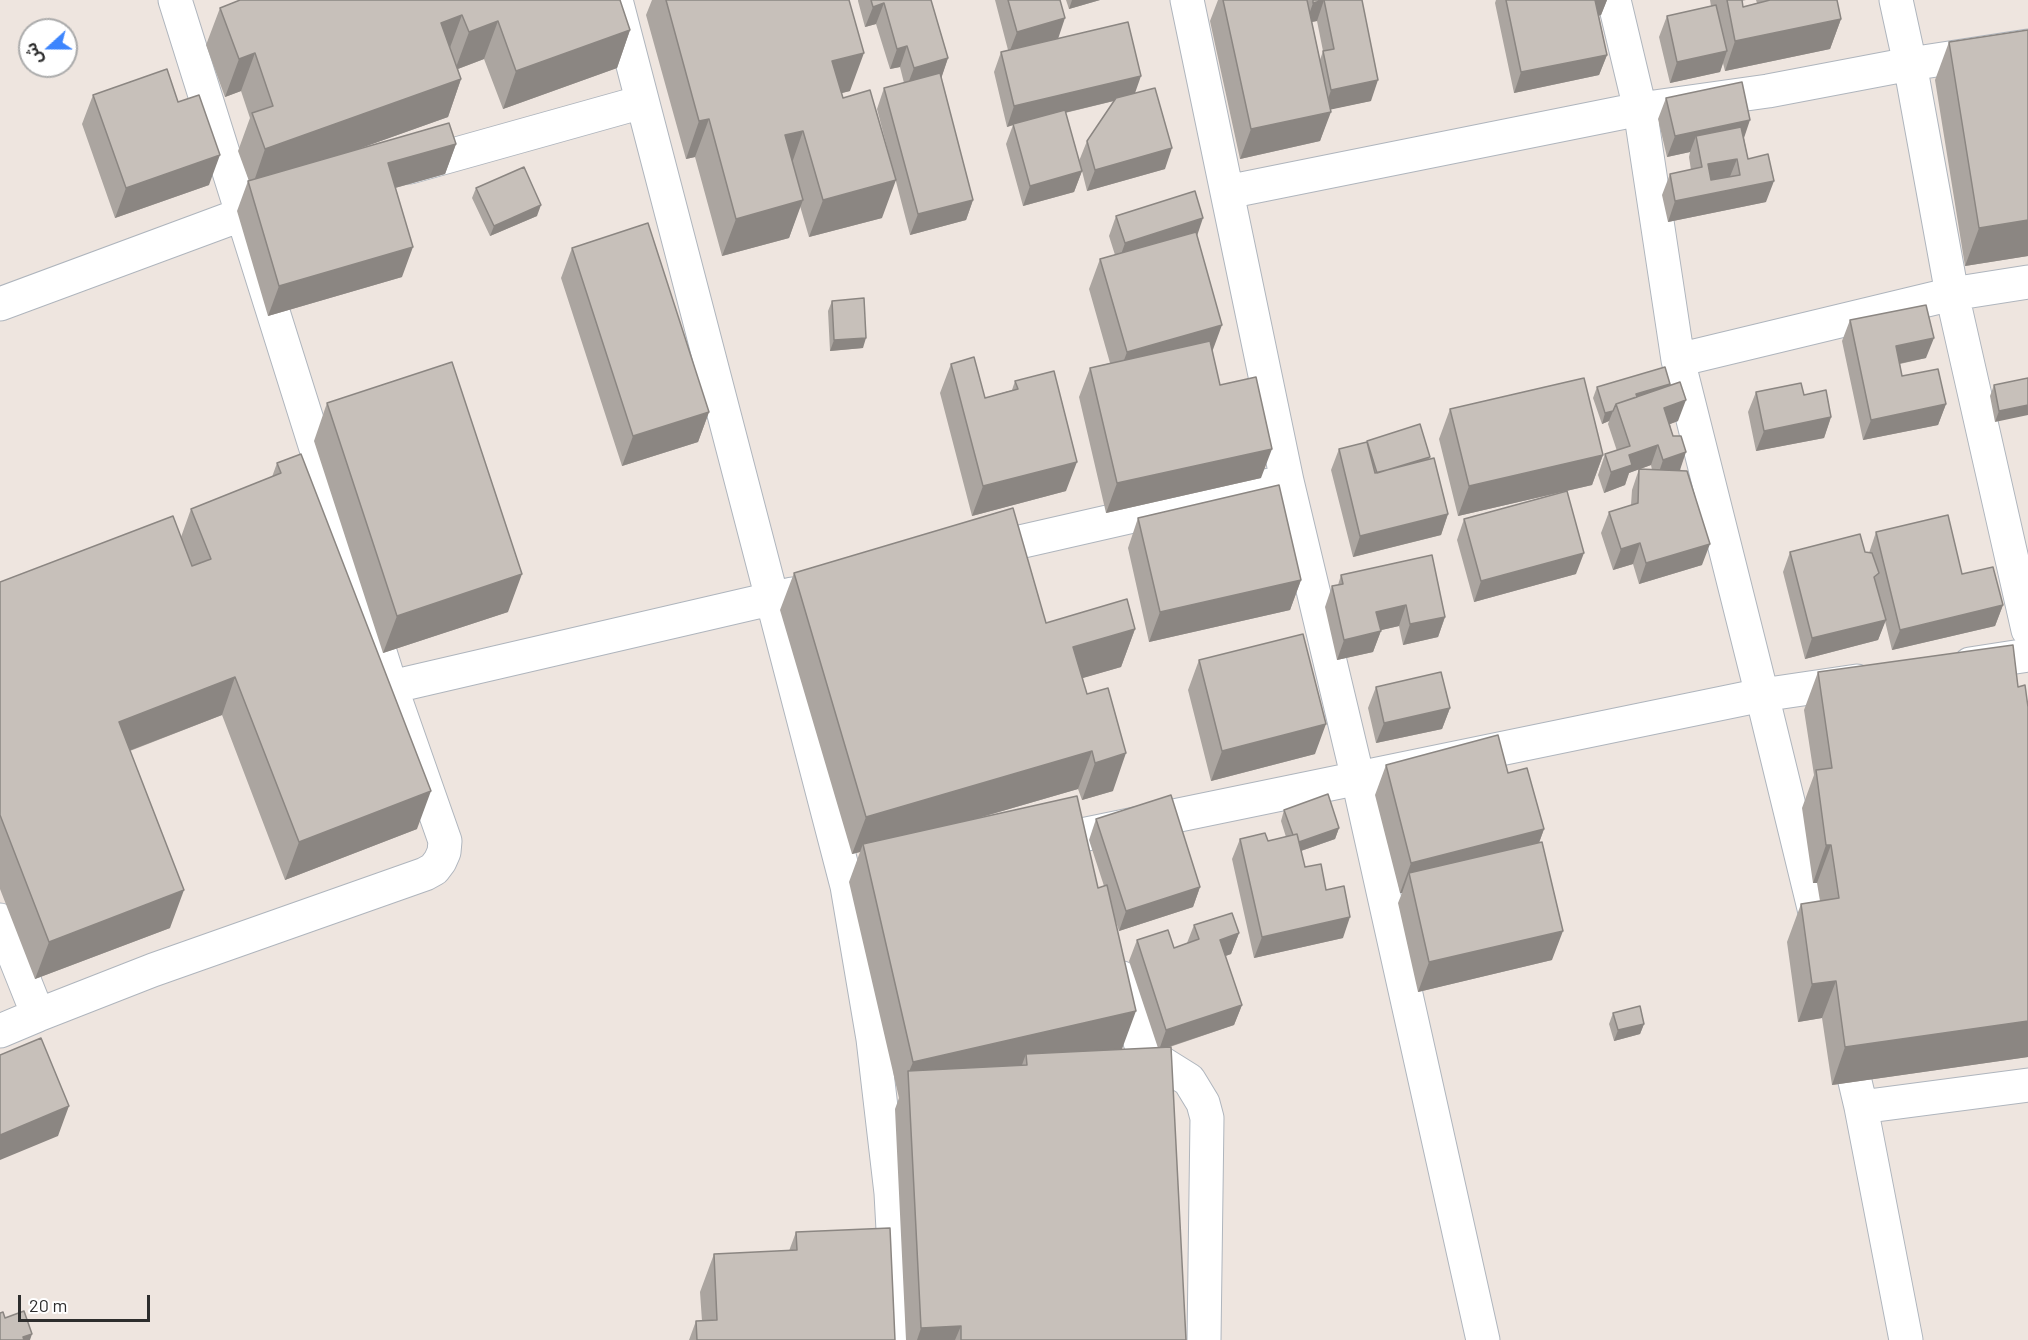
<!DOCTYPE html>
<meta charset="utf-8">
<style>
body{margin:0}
#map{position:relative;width:2028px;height:1340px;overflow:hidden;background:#eee5df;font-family:Barlow,"Noto Sans Arabic",sans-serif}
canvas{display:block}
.north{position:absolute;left:18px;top:18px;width:60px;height:60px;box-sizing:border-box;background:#fff;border:2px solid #ababab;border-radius:50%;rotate:249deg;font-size:16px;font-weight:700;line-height:24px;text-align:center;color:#2d2d2d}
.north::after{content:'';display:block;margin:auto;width:21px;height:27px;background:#3d85fd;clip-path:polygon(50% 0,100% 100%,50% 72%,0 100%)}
.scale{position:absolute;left:18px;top:1295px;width:132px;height:27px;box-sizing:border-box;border:3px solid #2d2d2d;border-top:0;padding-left:8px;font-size:18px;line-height:21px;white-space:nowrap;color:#2d2d2d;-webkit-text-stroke:4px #fff;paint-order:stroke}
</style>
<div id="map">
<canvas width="2028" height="1340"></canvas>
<div class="north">ش</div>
<div class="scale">20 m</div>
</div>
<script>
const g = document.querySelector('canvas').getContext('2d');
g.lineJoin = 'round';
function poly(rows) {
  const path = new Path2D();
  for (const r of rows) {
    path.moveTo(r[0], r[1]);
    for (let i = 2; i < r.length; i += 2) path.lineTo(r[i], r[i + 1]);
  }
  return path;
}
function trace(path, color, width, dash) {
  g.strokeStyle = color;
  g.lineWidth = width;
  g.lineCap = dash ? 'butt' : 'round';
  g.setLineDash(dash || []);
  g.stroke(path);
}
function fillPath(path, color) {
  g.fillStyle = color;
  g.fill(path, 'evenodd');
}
const minor = poly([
 [616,0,847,886,873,1039,891,1193,899,1340],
 [1187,0,1287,481,1358,779,1483,1340],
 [1896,0,1910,64,1952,294,2028,630],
 [410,167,642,102],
 [1227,192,1640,109,1614,0],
 [0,304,243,214,262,209],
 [1678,360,1952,294,2028,282],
 [980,551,1287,481],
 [1970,664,2028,655],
 [391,687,792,594],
 [1043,843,1762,695,1857,681],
 [0,920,38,1015],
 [1823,945,1762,695,1678,360,1640,109,1768,91,1910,64,2028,46],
 [1122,978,1140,1042,1149,1055,1189,1080,1203,1103,1207,1118,1204,1340],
 [0,1031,38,1015,153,970,425,874,434,869,440,861,444,852,445,841,391,687,175,0],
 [1845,1039,1861,1107,1906,1340],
 [1861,1107,2028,1085]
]);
trace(minor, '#afb5bd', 35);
trace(minor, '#fff', 33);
fillPath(poly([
 [620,0,630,30,617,68,503,109,484,59,458,69,461,79,448,117,352,151,456,144,445,174,395,188,402,277,268,316,237,211,248,181,249,181,238,151,250,118,241,91,225,97,206,45,220,8],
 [652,0,849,0,850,91,841,93,882,218,809,237,800,206,789,238,722,256,695,157,686,159,646,15],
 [858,0,931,0,948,58,941,78,973,200,966,220,910,235,877,109,884,88,904,83,900,67,890,69,876,24,865,27,858,1],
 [995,0,1060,0,1058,38,1135,93,1165,169,1087,191,1082,171,1074,192,1023,206,1006,144,1013,125,1007,127,994,72,1001,52,1008,50],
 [1114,101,1087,141,1079,161,1065,113],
 [1066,0,1100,0,1069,9],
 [1218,0,1362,0,1371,101,1331,109,1320,141,1240,159,1210,21],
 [1317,21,1323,51,1320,60,1312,22],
 [1496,0,1607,0,1601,15,1599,16,1607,55,1599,75,1514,93,1495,3],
 [1710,0,1746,0,1742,1,1743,7,1757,3,1756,0,1837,0,1841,19,1830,49,1725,71,1723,63,1720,72,1670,83,1659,37,1667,16,1711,6],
 [2028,30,2028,256,1965,266,1935,80,1949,42],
 [93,95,209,185,115,218,82,124],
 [1666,98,1744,138,1748,159,1766,202,1668,222,1662,195,1670,174,1691,170,1689,157,1690,152,1667,157,1658,119],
 [476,188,537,216,490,236,472,198],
 [1116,216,1197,236,1212,352,1220,385,1261,478,1106,513,1079,397,1090,368,1110,363,1089,289,1100,259,1115,255,1109,236],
 [572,248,709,412,698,442,622,466,561,278],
 [832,301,863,348,830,351,828,311],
 [1850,320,1926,358,1900,364,1902,376,1946,404,1938,425,1863,440,1842,341],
 [951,364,985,398,1012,390,1015,381,1066,491,972,516,940,393],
 [2028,378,1995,422,1990,396,1994,385],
 [1670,384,1669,386,1678,421,1670,424,1702,565,1639,584,1633,564,1613,570,1601,533,1609,512,1631,505,1632,490,1639,469,1629,473,1625,485,1604,493,1598,475,1605,454,1617,451,1608,424,1609,421,1602,424,1593,398,1597,387],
 [1651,465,1652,470,1640,469],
 [1756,392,1804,395,1831,417,1824,438,1756,451,1748,412],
 [327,403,508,612,383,653,314,441],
 [1450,409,1603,455,1592,485,1458,516,1439,439],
 [1367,441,1430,457,1429,459,1448,514,1441,535,1353,557,1331,470,1339,449,1367,442],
 [277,463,417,829,285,880,222,715,130,751,170,928,35,979,0,889,0,582,181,537,191,509,272,477],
 [1138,518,1301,580,1290,610,1149,642,1128,548],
 [1464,519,1576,574,1474,602,1457,540],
 [1876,532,1962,574,2003,605,1995,626,1892,650,1885,621,1878,640,1805,659,1783,572,1790,552,1869,553],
 [794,573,1046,623,1135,629,1121,667,1082,678,1113,791,1082,800,1078,789,975,819,1098,888,1104,886,1089,840,1096,819,1200,887,1193,907,1119,931,1116,922,1122,1049,1119,1050,1158,1048,1129,961,1137,940,1174,948,1187,943,1194,925,1239,933,1231,954,1225,956,1242,1005,1234,1025,1167,1048,1186,1340,906,1340,895,1109,899,1098,849,882,860,852,852,854,780,610],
 [1341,575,1445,617,1438,637,1403,645,1399,626,1381,630,1373,652,1337,660,1325,607,1332,586,1338,585],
 [1199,660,1315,754,1211,781,1188,690],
 [1818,672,2018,687,2028,707,2028,1057,1832,1085,1822,1018,1798,1022,1787,942,1801,904,1820,901,1817,883,1813,883,1802,808,1814,775,1804,710],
 [1376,687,1450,708,1442,729,1376,743,1368,708],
 [1386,765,1508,773,1544,829,1539,843,1552,960,1418,992,1398,903,1402,893,1400,893,1375,795],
 [1284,810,1339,828,1335,839,1301,851,1305,867,1326,890,1343,938,1254,958,1232,859,1240,839,1268,841,1286,837,1281,821],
 [1613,1013,1644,1024,1640,1034,1614,1041,1609,1024],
 [796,1232,895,1340,689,1340,696,1321,702,1321,700,1292,714,1254,789,1251]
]), '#aba5a0');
fillPath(poly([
 [1072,0,1100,0,1069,9],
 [1324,0,1317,21,1306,23,1313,3],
 [1594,0,1607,0,1601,15,1587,18],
 [884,3,876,24,865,27,873,7],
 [462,15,448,53,441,23],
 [1065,18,1058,39,1009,53,1017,32],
 [1841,19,1830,49,1725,71,1735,41],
 [498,21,484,59,455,70,469,32],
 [630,30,617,68,503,109,516,71],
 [907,46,900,67,890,69,897,49],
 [1727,51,1720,72,1670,83,1677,62],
 [255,53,241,91,225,97,239,59],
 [864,53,850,91,819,99,832,61],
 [1607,55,1599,75,1514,93,1521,72],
 [948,58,941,79,906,89,914,68],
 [1141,76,1134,96,1014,125,1013,124,1013,125,1007,127,1014,106],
 [461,79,448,117,252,187,265,149],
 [1378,80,1371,101,1324,111,1331,90],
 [1331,112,1320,141,1240,159,1251,129],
 [709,119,695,157,686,159,699,121],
 [1750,120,1743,141,1696,136,1690,152,1667,157,1675,136],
 [803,131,790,169,785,135],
 [456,144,445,174,377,193,388,163],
 [1172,148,1165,169,1087,191,1095,170],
 [220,155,209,185,115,218,126,188],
 [1737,159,1729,179,1701,185,1708,164],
 [1082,171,1074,192,1023,206,1030,186],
 [896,180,882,218,809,237,823,200],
 [1774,181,1766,202,1668,222,1675,201],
 [803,200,789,238,722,256,736,219],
 [973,200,966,220,910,235,918,214],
 [541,205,537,216,490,236,494,226],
 [1203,218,1196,239,1118,263,1125,243],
 [2028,220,2028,256,1965,266,1979,228],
 [413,247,402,277,268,316,279,286],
 [1222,325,1211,355,1116,382,1127,352],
 [866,338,863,348,830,351,834,340],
 [1934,338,1926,358,1888,366,1896,346],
 [1670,384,1666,395,1632,405,1636,394],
 [1686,400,1678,421,1657,429,1664,408],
 [1946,404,1938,425,1863,440,1871,420],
 [2028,405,2028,415,1995,422,1999,411],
 [1613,411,1609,421,1602,424,1605,413],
 [709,412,698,442,622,466,633,436],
 [1831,417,1824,438,1756,451,1764,431],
 [1658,445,1651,465,1629,473,1625,485,1604,493,1611,472,1629,455],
 [1272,449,1261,478,1106,513,1117,483],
 [1686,452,1679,473,1656,481,1663,460],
 [1603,455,1592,485,1458,516,1469,486],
 [1077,462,1066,491,972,516,983,486],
 [1448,514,1441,535,1353,557,1360,536],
 [1640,543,1633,564,1613,570,1621,549],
 [1710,544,1702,565,1639,584,1646,563],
 [1584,553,1576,574,1474,602,1481,581],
 [522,574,508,612,383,653,397,616],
 [1301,580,1290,610,1149,642,1160,612],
 [1406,605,1399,626,1369,633,1376,612],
 [2003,605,1995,626,1892,650,1900,630],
 [1445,617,1438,637,1403,645,1410,624],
 [1886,620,1878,640,1805,659,1812,638],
 [1135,629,1121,667,1059,685,1073,647],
 [1381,631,1373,652,1337,660,1344,640],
 [235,677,222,715,105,760,119,722],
 [1450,708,1442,729,1376,743,1384,723],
 [1326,724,1315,754,1211,781,1222,751],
 [1092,751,1078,789,864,851,863,844,860,852,852,854,866,817],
 [1126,753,1113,791,1082,800,1095,763],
 [431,791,417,829,285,880,299,842],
 [1339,828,1335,839,1292,854,1296,843],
 [1544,829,1533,859,1409,873,1402,893,1400,893,1411,863],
 [1826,845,1831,845,1817,883,1813,883],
 [1200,887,1193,907,1119,931,1126,911],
 [184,890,170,928,35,979,49,942],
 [1350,917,1343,938,1254,958,1262,937],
 [1563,931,1552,960,1418,992,1429,962],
 [1239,933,1231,954,1212,961,1220,940],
 [1836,981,1822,1018,1798,1022,1812,984],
 [1242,1005,1234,1025,1159,1050,1166,1030],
 [1136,1011,1122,1049,1025,1071,1027,1065,1026,1054,1019,1073,908,1074,913,1062],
 [2028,1021,2028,1057,1832,1085,1845,1047],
 [1644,1024,1640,1034,1614,1041,1618,1030],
 [69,1106,58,1136,0,1160,0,1135],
 [961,1326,955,1340,917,1340,921,1328],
 [32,1334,30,1340,22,1340,23,1337]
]), '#8b8682');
const building = poly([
 [240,0,620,0,630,30,516,71,498,21,469,32,462,15,441,23,461,79,265,149,252,113,273,106,255,53,239,59,220,8,240,0],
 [666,0,849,0,864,53,832,61,843,98,870,90,896,180,823,200,803,131,785,135,803,200,736,219,709,119,699,121,666,0],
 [871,0,931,0,948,58,914,68,907,46,897,49,884,3,873,7,871,0],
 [1008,0,1060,0,1065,18,1017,32,1008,0],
 [1223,0,1307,0,1331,112,1251,129,1223,0],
 [1313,0,1362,0,1378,80,1331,90,1323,51,1334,49,1324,0,1313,3,1313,0],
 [1506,0,1595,0,1607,55,1521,72,1506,0],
 [1727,0,1742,0,1743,7,1770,0,1837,0,1841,19,1735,41,1727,0],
 [1716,5,1727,51,1677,62,1667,16,1716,5],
 [1128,22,1141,76,1014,106,1001,52,1128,22],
 [2028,30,2028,220,1979,228,1949,42,2028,30],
 [167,69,178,102,199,95,220,155,126,188,93,95,167,69],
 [940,73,973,200,918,214,884,88,940,73],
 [1742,82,1750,120,1675,136,1666,98,1742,82],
 [1155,88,1172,148,1095,170,1087,141,1116,98,1155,88],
 [1065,110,1082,171,1030,186,1013,124,1065,110],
 [449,123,456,144,388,163,413,247,279,286,248,181,449,123],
 [1741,127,1748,159,1768,154,1774,181,1675,201,1670,174,1702,167,1696,136,1741,127],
 [1737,159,1740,175,1711,180,1708,164,1737,159],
 [524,167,541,205,494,226,476,188,524,167],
 [1195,191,1203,218,1125,243,1116,216,1195,191],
 [648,223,709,412,633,436,572,248,648,223],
 [1196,232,1222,325,1127,352,1100,259,1196,232],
 [864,298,866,338,834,340,832,301,864,298],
 [1926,305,1934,338,1896,346,1902,376,1938,369,1946,404,1871,420,1850,320,1926,305],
 [1210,341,1220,385,1256,377,1272,449,1117,483,1090,368,1210,341],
 [974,357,985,398,1018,389,1015,381,1054,371,1077,462,983,486,951,364,974,357],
 [452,362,522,574,397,616,327,403,452,362],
 [1665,367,1670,384,1636,394,1637,397,1616,404,1613,411,1605,413,1597,387,1665,367],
 [1584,378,1603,455,1469,486,1450,409,1584,378],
 [2028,378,2028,405,1999,411,1994,385,2028,378],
 [1680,382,1686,400,1664,408,1673,436,1681,436,1686,452,1663,460,1658,445,1629,455,1632,465,1611,472,1605,454,1630,446,1616,404,1680,382],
 [1801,383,1804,395,1826,390,1831,417,1764,431,1756,392,1801,383],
 [1420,424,1430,457,1377,473,1367,441,1420,424],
 [1367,442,1375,473,1434,458,1448,514,1360,536,1339,449,1367,442],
 [301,454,431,791,299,842,235,677,119,722,184,890,49,942,0,815,0,582,173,516,192,566,211,559,191,509,281,473,277,463,301,454],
 [1639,469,1687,471,1710,544,1646,563,1640,543,1621,549,1609,512,1638,503,1639,469],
 [1279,485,1301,580,1160,612,1138,518,1279,485],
 [1567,491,1584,553,1481,581,1464,519,1567,491],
 [1013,508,1046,623,1127,599,1135,629,1073,647,1087,694,1108,688,1126,753,1095,763,1092,751,866,817,794,573,1013,508],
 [1948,515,1962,574,1993,567,2003,605,1900,630,1876,532,1948,515],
 [1860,534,1865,552,1872,553,1879,573,1874,577,1886,620,1812,638,1790,552,1860,534],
 [1432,555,1445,617,1410,624,1406,605,1376,612,1381,631,1344,640,1332,586,1343,584,1341,575,1432,555],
 [1303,634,1326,724,1222,751,1199,660,1303,634],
 [2013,645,2018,687,2025,685,2028,707,2028,1021,1845,1047,1836,981,1812,984,1801,904,1839,898,1831,845,1826,845,1816,770,1832,768,1818,672,2013,645],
 [1441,672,1450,708,1384,723,1376,687,1441,672],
 [1498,735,1508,773,1527,768,1544,829,1411,863,1386,765,1498,735],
 [1328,794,1339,828,1299,842,1297,834,1293,835,1284,810,1328,794],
 [1171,795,1200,887,1126,911,1096,819,1171,795],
 [1077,796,1098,888,1107,885,1136,1011,913,1062,863,844,1077,796],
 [1265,833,1268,841,1297,834,1305,867,1321,864,1326,890,1344,886,1350,917,1262,937,1240,839,1265,833],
 [1542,842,1563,931,1429,962,1409,873,1542,842],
 [1232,913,1239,933,1220,940,1242,1005,1166,1030,1137,940,1168,930,1174,948,1199,939,1194,925,1232,913],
 [1640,1006,1644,1024,1618,1030,1613,1013,1640,1006],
 [41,1038,69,1106,0,1135,0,1055,41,1038],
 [1171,1047,1186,1340,961,1340,961,1326,921,1328,908,1071,1027,1065,1026,1054,1171,1047],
 [890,1228,895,1340,697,1340,696,1321,717,1320,714,1254,797,1250,796,1232,890,1228],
 [24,1311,32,1334,23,1337,24,1340,0,1340,0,1313,3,1312,5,1318,24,1311]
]);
fillPath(building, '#c7c0ba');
trace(building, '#8b8682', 1.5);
</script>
